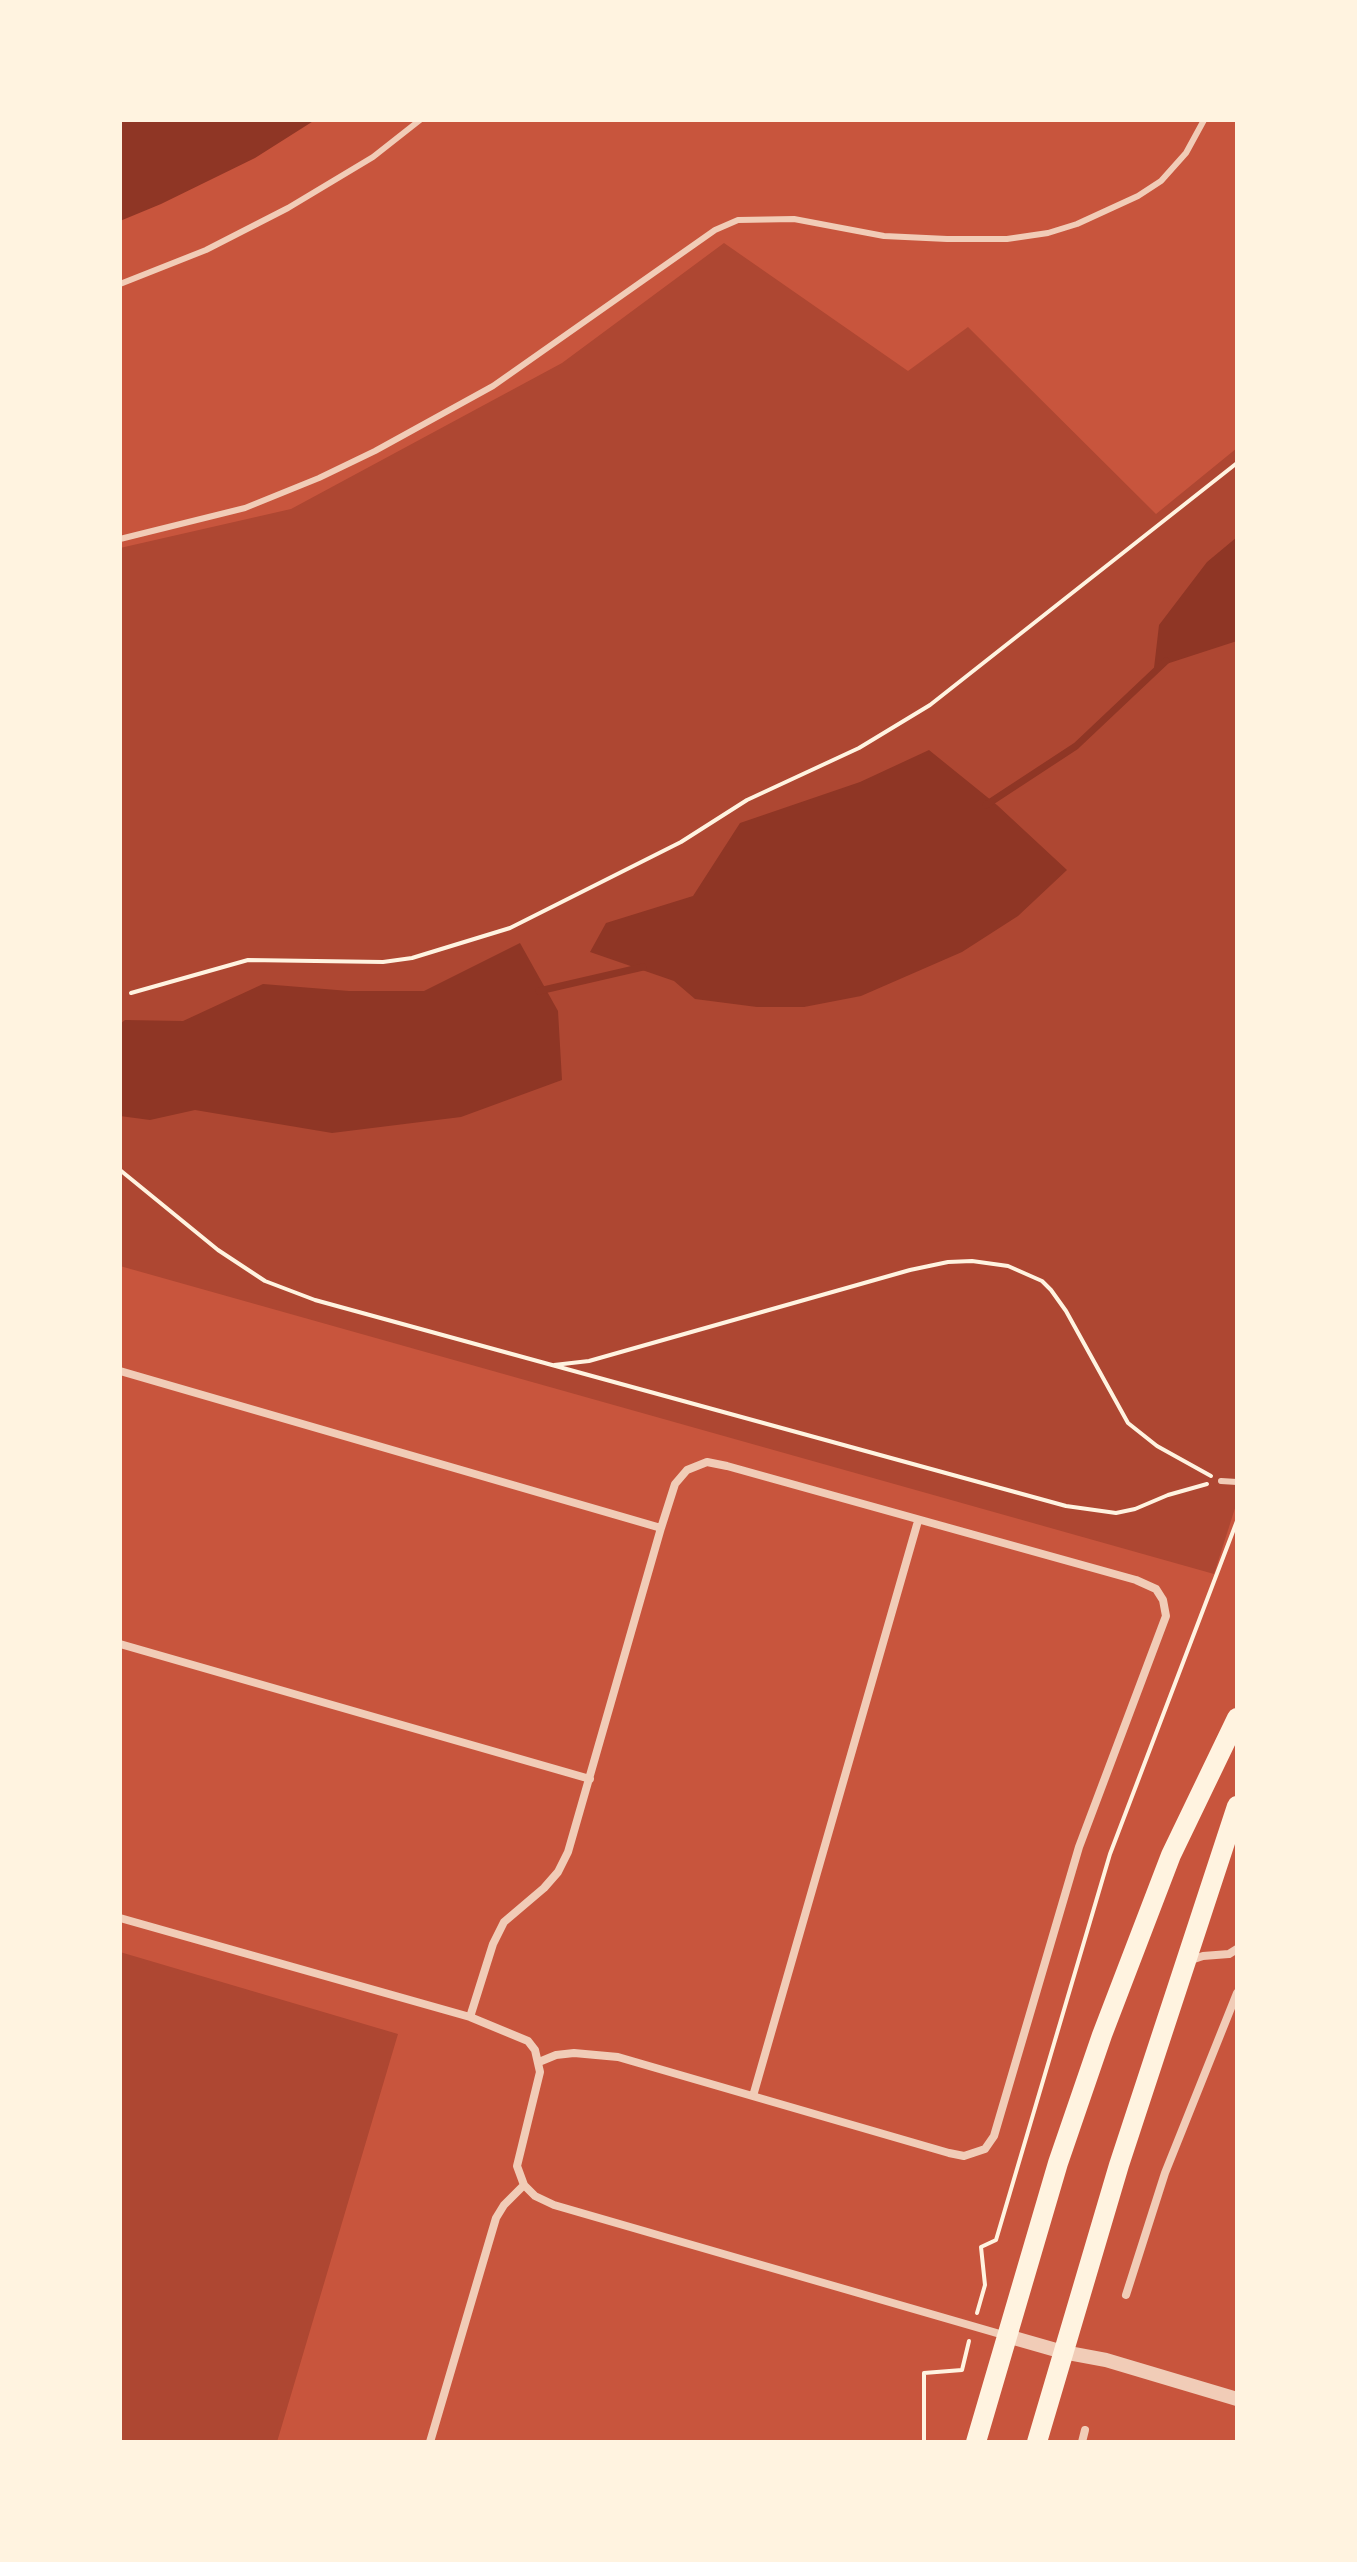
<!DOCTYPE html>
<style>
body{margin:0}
#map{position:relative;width:1357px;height:2562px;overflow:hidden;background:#c8553d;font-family:"PT Sans Narrow",sans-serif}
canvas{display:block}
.frame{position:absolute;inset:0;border:122px solid #fff3e0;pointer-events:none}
</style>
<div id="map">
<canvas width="1357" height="2562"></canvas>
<div class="frame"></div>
</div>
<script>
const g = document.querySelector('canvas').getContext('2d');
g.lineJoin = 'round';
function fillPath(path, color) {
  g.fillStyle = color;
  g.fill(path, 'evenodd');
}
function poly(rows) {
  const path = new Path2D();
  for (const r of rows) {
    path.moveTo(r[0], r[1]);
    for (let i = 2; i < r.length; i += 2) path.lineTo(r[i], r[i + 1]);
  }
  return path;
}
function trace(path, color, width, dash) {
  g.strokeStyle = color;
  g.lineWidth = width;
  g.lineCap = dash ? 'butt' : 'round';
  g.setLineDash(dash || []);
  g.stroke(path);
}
fillPath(poly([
 [724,243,908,371,968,327,1156,514,1237,448,1237,1502,1214,1574,120,1266,120,548,291,509,562,363],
 [120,1952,398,2034,277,2442,120,2442]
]), '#ae4732');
fillPath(poly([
 [120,120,315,120,255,158,161,204,120,221],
 [1237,537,1237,641,1154,668,1159,625,1207,562],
 [929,750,997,805,1067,870,1018,916,962,952,861,996,804,1007,757,1007,695,999,674,981,590,952,606,923,693,896,740,823,860,782],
 [520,943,558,1011,562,1080,461,1117,332,1133,195,1110,150,1120,120,1116,120,1024,125,1020,183,1021,263,984,349,991,424,991]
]), '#8f3625');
trace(poly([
 [986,805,1076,746,1166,661],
 [539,991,643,967]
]), '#8f3625', 7);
trace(poly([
 [131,993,248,960,383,962,412,958,510,928,681,842,747,800,859,748,930,705,1237,463],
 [120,1170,218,1250,265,1281,315,1300,1066,1506,1116,1513,1135,1509,1168,1495,1207,1484],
 [554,1365,589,1361,910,1270,948,1262,972,1261,1008,1266,1042,1281,1051,1290,1066,1311,1128,1423,1157,1446,1211,1476],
 [977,2313,985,2285,981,2247,996,2240,1110,1854,1237,1521],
 [924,2442,924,2373,962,2370,969,2341]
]), '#fff3e0', 4);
trace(poly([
 [120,284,206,250,288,208,373,157,420,120],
 [120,539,245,508,319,478,375,451,493,386,715,230,738,220,794,219,884,236,947,239,1007,239,1048,233,1077,224,1138,196,1161,181,1186,153,1204,120],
 [1221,1481,1237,1482]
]), '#f1ccb7', 6);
trace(poly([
 [120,1371,661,1528],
 [120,1644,590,1779],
 [120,1918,470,2017,528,2041,535,2050,540,2072,517,2166,524,2185,535,2196,554,2205,1007,2336],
 [1188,1961,1203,1956,1229,1954,1237,1949],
 [470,2017,493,1944,504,1922,544,1888,558,1872,568,1852,661,1528,675,1484,687,1470,707,1462,727,1466,1136,1580,1156,1589,1163,1600,1166,1616,1079,1847,994,2136,985,2149,964,2156,949,2153,618,2057,574,2053,556,2055,539,2062],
 [753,2096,918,1521],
 [1126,2295,1165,2173,1237,1993],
 [430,2442,496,2218,504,2205,524,2185],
 [1082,2442,1085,2430]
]), '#f1ccb7', 8);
trace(poly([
 [1007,2336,1063,2352,1106,2360,1237,2399]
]), '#f1ccb7', 14);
trace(poly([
 [976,2442,1058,2163,1102,2035,1171,1855,1237,1718],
 [1037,2442,1119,2165,1237,1806]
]), '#fff3e0', 20);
</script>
